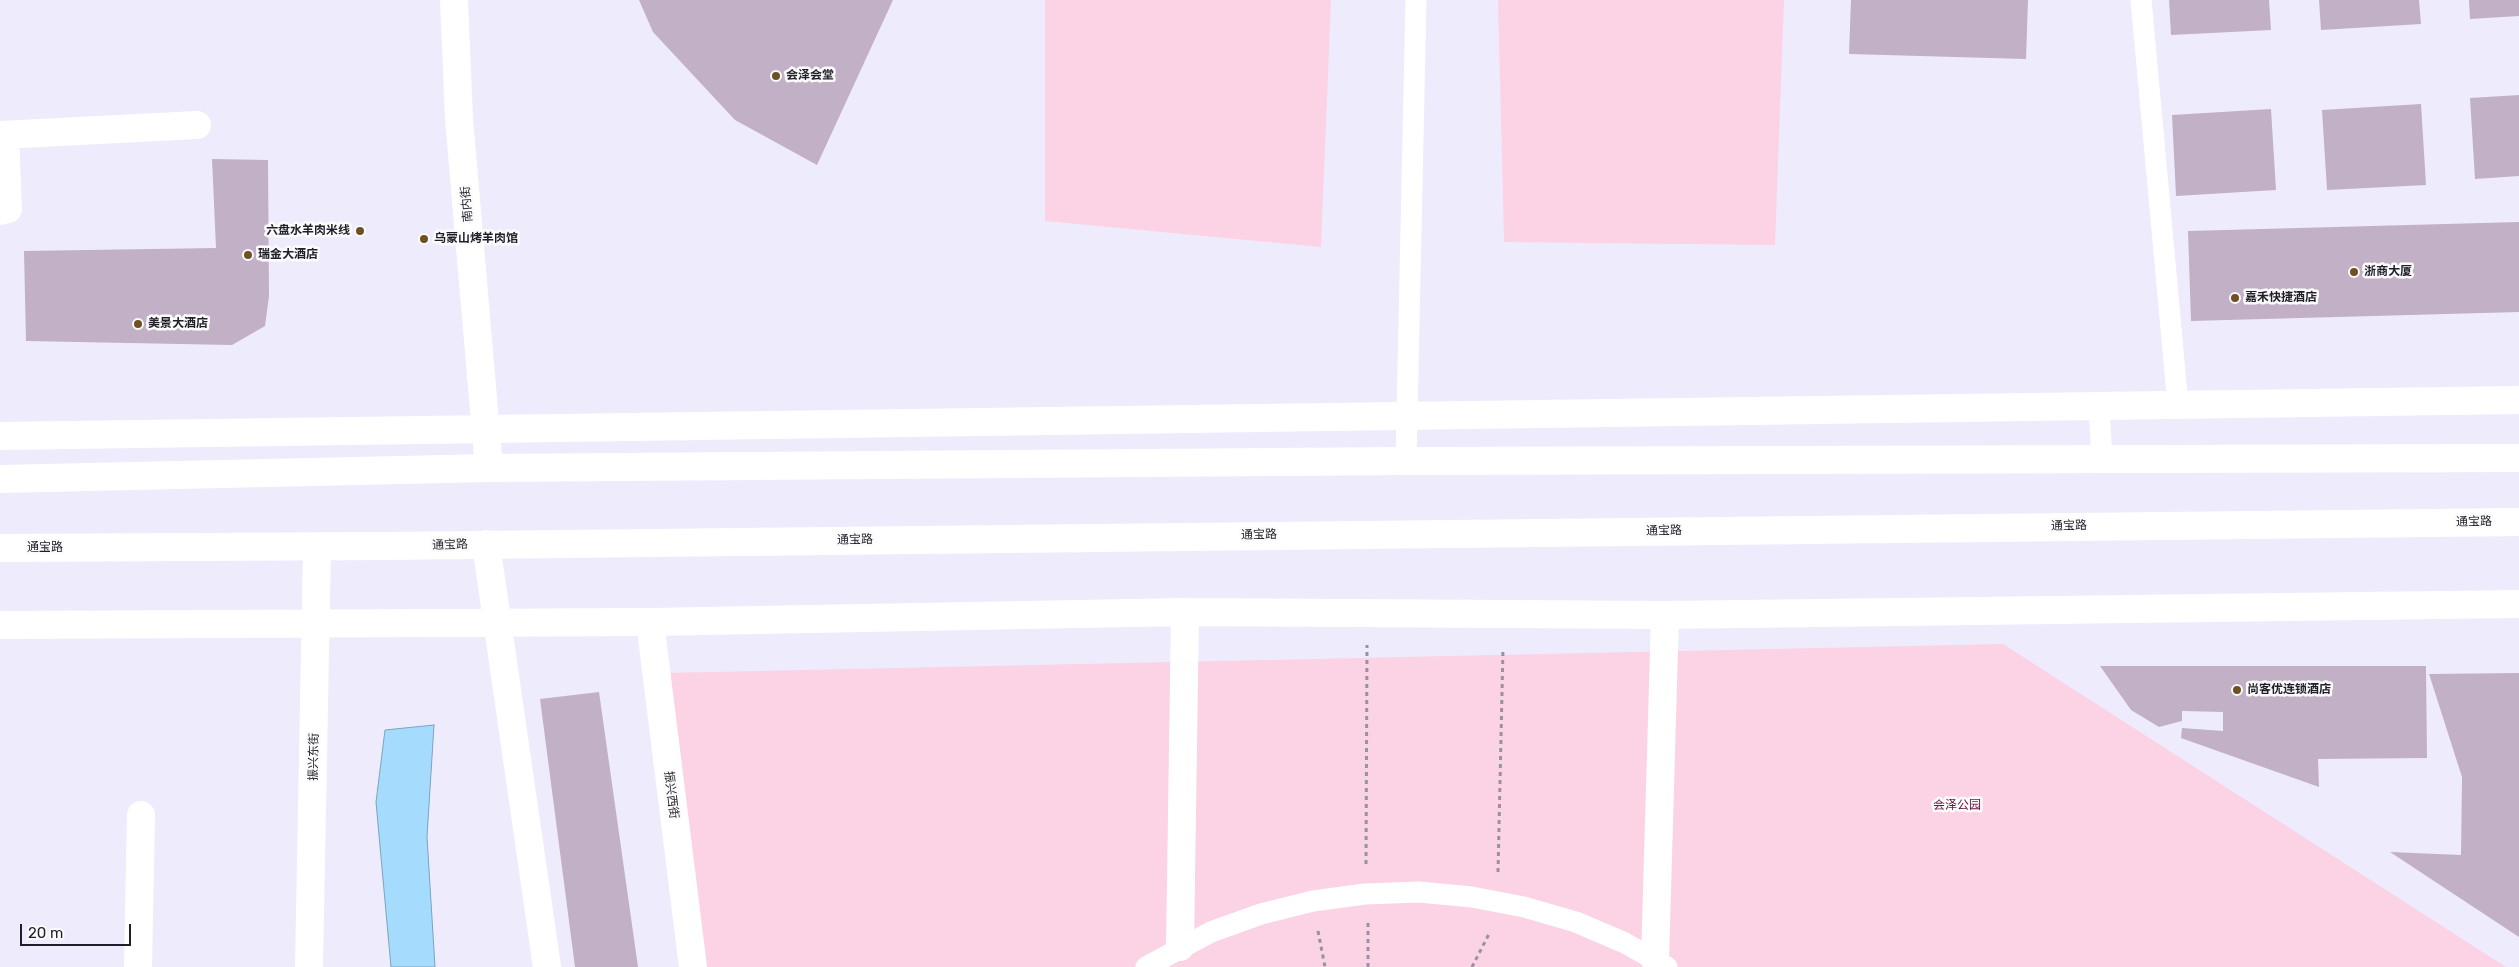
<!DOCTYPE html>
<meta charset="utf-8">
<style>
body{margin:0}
#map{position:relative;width:2519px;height:967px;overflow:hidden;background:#eeecfc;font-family:Rubik,sans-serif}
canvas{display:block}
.scale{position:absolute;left:20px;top:924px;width:111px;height:22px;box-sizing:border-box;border:2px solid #201e28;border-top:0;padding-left:6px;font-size:15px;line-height:18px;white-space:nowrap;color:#201e28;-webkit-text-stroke:4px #fbfbfb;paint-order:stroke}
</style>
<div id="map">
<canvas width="2519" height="967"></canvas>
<div class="scale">20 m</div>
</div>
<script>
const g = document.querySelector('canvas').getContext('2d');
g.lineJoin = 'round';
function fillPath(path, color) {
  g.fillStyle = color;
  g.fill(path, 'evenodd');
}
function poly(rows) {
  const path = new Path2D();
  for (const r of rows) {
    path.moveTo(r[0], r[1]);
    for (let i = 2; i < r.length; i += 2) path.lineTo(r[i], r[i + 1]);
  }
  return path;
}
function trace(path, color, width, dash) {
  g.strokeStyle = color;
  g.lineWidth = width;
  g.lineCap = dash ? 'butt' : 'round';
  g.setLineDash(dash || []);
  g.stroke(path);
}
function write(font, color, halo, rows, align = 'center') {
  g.font = font + ' Rubik,"Noto Sans SC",sans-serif';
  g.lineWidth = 5;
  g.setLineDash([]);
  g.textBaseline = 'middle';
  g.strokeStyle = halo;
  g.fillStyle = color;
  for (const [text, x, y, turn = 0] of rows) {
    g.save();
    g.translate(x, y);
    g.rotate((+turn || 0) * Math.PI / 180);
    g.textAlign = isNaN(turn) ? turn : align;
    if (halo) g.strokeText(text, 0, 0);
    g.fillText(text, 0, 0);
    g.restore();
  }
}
fillPath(poly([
 [1045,0,1331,0,1321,247,1045,221],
 [1498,0,1784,0,1775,245,1504,242],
 [2003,644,2506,967,705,967,665,673]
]), '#fcd2e5');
const water = poly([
 [434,725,427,837,435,967,391,967,376,802,385,730,434,725]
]);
fillPath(water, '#a5dcfd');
trace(water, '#7da3bd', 1);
fillPath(poly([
 [639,0,893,0,817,165,735,120,653,32],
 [1851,0,2028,0,2026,59,1849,54],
 [2169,0,2269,0,2271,30,2171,35],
 [2319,0,2419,0,2421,24,2321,30],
 [2469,0,2519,0,2519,16,2470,19],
 [2519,95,2519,176,2475,179,2470,98],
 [2421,104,2426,185,2327,190,2322,110],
 [2271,109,2276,190,2176,196,2172,115],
 [212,159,268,160,269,296,265,326,232,345,26,341,24,251,216,248],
 [2519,222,2519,312,2191,321,2188,231],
 [2100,666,2426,666,2427,758,2318,759,2319,787,2181,738,2182,728,2223,731,2223,712,2182,711,2182,721,2159,727,2131,710],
 [2519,673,2519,937,2390,852,2461,855,2462,777,2429,674],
 [599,692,638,967,575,967,540,699]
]), '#c2b0c6');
trace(poly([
 [1366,864,1367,645],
 [1498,872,1503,648],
 [1318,931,1325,967],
 [1368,967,1368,923],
 [1472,967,1490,932]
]), '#9593a0', 3, [4, 4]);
trace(poly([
 [2141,0,2178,405],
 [2099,406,2102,460],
 [1406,461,1416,0],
 [1146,967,1211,932,1261,914,1313,901,1365,894,1419,892,1472,897,1524,907,1576,922,1625,943,1667,967]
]), '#fff', 21);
trace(poly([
 [454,0,459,119,489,468],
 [0,135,197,125],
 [0,211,8,209,5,135],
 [0,436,2519,400],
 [486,544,547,967],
 [0,625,650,622,1185,612,1665,615,2519,604],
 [1180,947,1185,612],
 [1655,960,1665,615],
 [138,967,141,815],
 [309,967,317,547]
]), '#fff', 28);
trace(poly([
 [650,622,693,967]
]), '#fff', 28);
trace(poly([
 [0,479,489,468,1406,461,2519,458],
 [0,548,385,546,2519,522]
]), '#fff', 28);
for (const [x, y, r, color] of [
 [776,76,5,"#6e5024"],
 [360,231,5,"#6e5024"],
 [424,239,5,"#6e5024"],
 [248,255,5,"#6e5024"],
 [2354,272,5,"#6e5024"],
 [2235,298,5,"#6e5024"],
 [138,324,5,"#6e5024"],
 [2237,690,5,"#6e5024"]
]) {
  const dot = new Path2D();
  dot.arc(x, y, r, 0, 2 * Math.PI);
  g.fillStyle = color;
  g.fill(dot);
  trace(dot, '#fbfbfb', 2);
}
write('bold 12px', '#201e28', '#fbfbfb', [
 ["会泽会堂",786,76],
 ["六盘水羊肉米线",350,231,"right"],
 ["乌蒙山烤羊肉馆",434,239],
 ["瑞金大酒店",258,255],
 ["浙商大厦",2364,272],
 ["嘉禾快捷酒店",2245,298],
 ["美景大酒店",148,324],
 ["尚客优连锁酒店",2247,690]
], 'left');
write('12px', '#201e28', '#fbfbfb', [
 ["南内街",467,204,-95],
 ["通宝路",2474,522,-1],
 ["通宝路",2069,526,-1],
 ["通宝路",1664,531,-1],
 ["通宝路",1259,535,-1],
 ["通宝路",855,540,-1],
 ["通宝路",450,545,-2],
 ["通宝路",45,548],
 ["振兴东街",314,757,-89],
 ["振兴西街",671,795,83]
]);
write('12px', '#641544', '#fbfbfb', [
 ["会泽公园",1957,806]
]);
</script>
